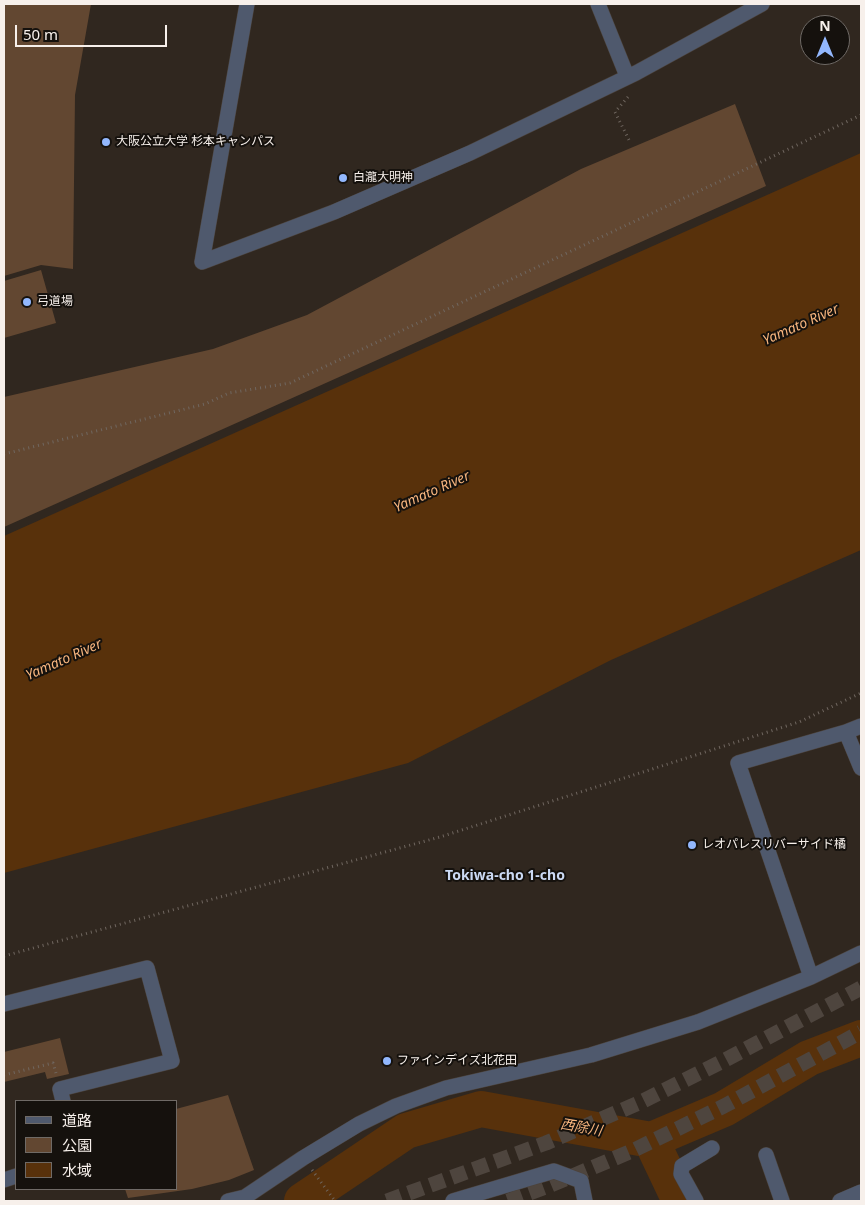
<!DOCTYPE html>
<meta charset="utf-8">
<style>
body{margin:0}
#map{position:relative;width:865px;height:1205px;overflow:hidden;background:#30271f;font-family:"Noto Sans","Noto Sans JP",sans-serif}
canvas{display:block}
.frame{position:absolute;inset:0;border:5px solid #f7f0eb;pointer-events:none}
.legend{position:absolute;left:15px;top:1100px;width:162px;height:90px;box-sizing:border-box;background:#15110d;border:1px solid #6f6a66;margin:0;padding:6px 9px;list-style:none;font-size:15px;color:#f7f0eb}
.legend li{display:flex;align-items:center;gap:10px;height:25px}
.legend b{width:25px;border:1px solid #6f6a66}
.north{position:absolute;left:800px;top:15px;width:50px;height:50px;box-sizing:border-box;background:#15110d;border:1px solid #6f6a66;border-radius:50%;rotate:0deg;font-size:14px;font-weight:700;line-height:20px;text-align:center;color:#f7f0eb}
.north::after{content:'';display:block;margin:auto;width:18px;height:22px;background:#92b7fd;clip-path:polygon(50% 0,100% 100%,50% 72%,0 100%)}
.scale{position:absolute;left:15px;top:25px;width:152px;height:22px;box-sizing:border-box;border:2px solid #f7f0eb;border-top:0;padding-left:6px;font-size:15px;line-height:18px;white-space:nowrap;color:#f7f0eb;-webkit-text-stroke:4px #15110d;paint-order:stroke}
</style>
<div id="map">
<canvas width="865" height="1205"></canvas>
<div class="frame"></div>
<ul class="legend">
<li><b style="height:6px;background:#4f596d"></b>道路</li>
<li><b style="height:14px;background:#624731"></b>公園</li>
<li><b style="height:14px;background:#58310b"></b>水域</li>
</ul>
<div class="north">N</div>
<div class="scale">50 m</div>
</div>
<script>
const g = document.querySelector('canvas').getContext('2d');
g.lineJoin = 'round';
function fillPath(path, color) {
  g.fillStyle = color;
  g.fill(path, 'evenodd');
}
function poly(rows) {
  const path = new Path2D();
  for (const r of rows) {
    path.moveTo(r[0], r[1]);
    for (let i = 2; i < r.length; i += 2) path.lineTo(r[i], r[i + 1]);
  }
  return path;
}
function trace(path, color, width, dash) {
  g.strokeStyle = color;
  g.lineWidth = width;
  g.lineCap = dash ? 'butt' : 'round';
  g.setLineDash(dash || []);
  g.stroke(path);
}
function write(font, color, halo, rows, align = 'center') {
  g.font = font + ' "Noto Sans","Noto Sans JP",sans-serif';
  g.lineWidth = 4;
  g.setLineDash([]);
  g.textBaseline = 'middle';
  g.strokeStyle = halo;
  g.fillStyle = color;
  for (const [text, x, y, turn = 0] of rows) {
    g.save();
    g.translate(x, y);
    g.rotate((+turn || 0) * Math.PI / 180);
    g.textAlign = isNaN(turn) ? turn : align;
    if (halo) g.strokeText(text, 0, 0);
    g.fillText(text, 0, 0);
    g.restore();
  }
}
fillPath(poly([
 [4,4,91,4,75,95,73,269,41,265,4,276],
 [735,104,766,186,4,527,4,397,213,349,307,315,581,169],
 [41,270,56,323,4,338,4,281],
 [60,1038,69,1074,47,1079,45,1072,4,1082,4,1052],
 [228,1095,254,1170,229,1180,192,1189,128,1198,125,1189,176,1189,176,1109]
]), '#624731');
fillPath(poly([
 [861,153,861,550,611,660,408,763,4,873,4,536]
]), '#58310b');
trace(poly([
 [651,1140,680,1201],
 [302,1201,406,1131,481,1109,651,1140,724,1109,809,1058,861,1038]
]), '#58310b', 36);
trace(poly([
 [387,1201,546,1143,641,1102,725,1060,861,988],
 [508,1201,551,1185,632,1151,724,1106,861,1032]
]), '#4e453e', 15, [15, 8]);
const minor = poly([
 [247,4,202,262,334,212,470,153,636,73,762,4],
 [598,4,627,76],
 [846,732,861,768],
 [811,977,738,763,846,732,861,726],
 [4,1004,147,968,172,1061,60,1089,63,1101],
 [766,1155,782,1201],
 [4,1180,16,1176],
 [228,1201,245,1197,303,1158,359,1124,396,1106,446,1088,591,1055,698,1022,811,977,861,953],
 [453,1201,554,1171,581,1181,585,1201],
 [696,1201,681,1174,682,1166,712,1148],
 [840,1201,861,1192]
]);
trace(minor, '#4c433c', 16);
trace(poly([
 [628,97,615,112,630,142],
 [4,454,205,404,229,393,290,383,861,115],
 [4,956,440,837,799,722,861,693],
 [4,1075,53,1063,56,1073],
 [312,1170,335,1201]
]), '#706760', 3, [1, 4]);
trace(minor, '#4f596d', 15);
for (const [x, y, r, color] of [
 [106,142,5,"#92b7fd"],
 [343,178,5,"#92b7fd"],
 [27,302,5,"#92b7fd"],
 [692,845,5,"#92b7fd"],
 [387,1061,5,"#92b7fd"]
]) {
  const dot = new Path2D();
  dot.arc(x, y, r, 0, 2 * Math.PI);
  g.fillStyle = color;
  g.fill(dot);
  trace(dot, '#15110d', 2);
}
write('12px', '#f7f0eb', '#15110d', [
 ["大阪公立大学 杉本キャンパス",116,142],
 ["白瀧大明神",353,178],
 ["弓道場",37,302],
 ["レオパレスリバーサイド橘",702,845],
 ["ファインデイズ北花田",397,1061]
], 'left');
write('italic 14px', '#f7b57e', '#15110d', [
 ["Yamato River",801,325,-24],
 ["Yamato River",432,492,-24],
 ["Yamato River",64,660,-24],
 ["西除川",581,1128,10]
]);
write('bold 14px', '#cbd9f4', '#15110d', [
 ["Tokiwa-cho 1-cho",505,876]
]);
</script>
